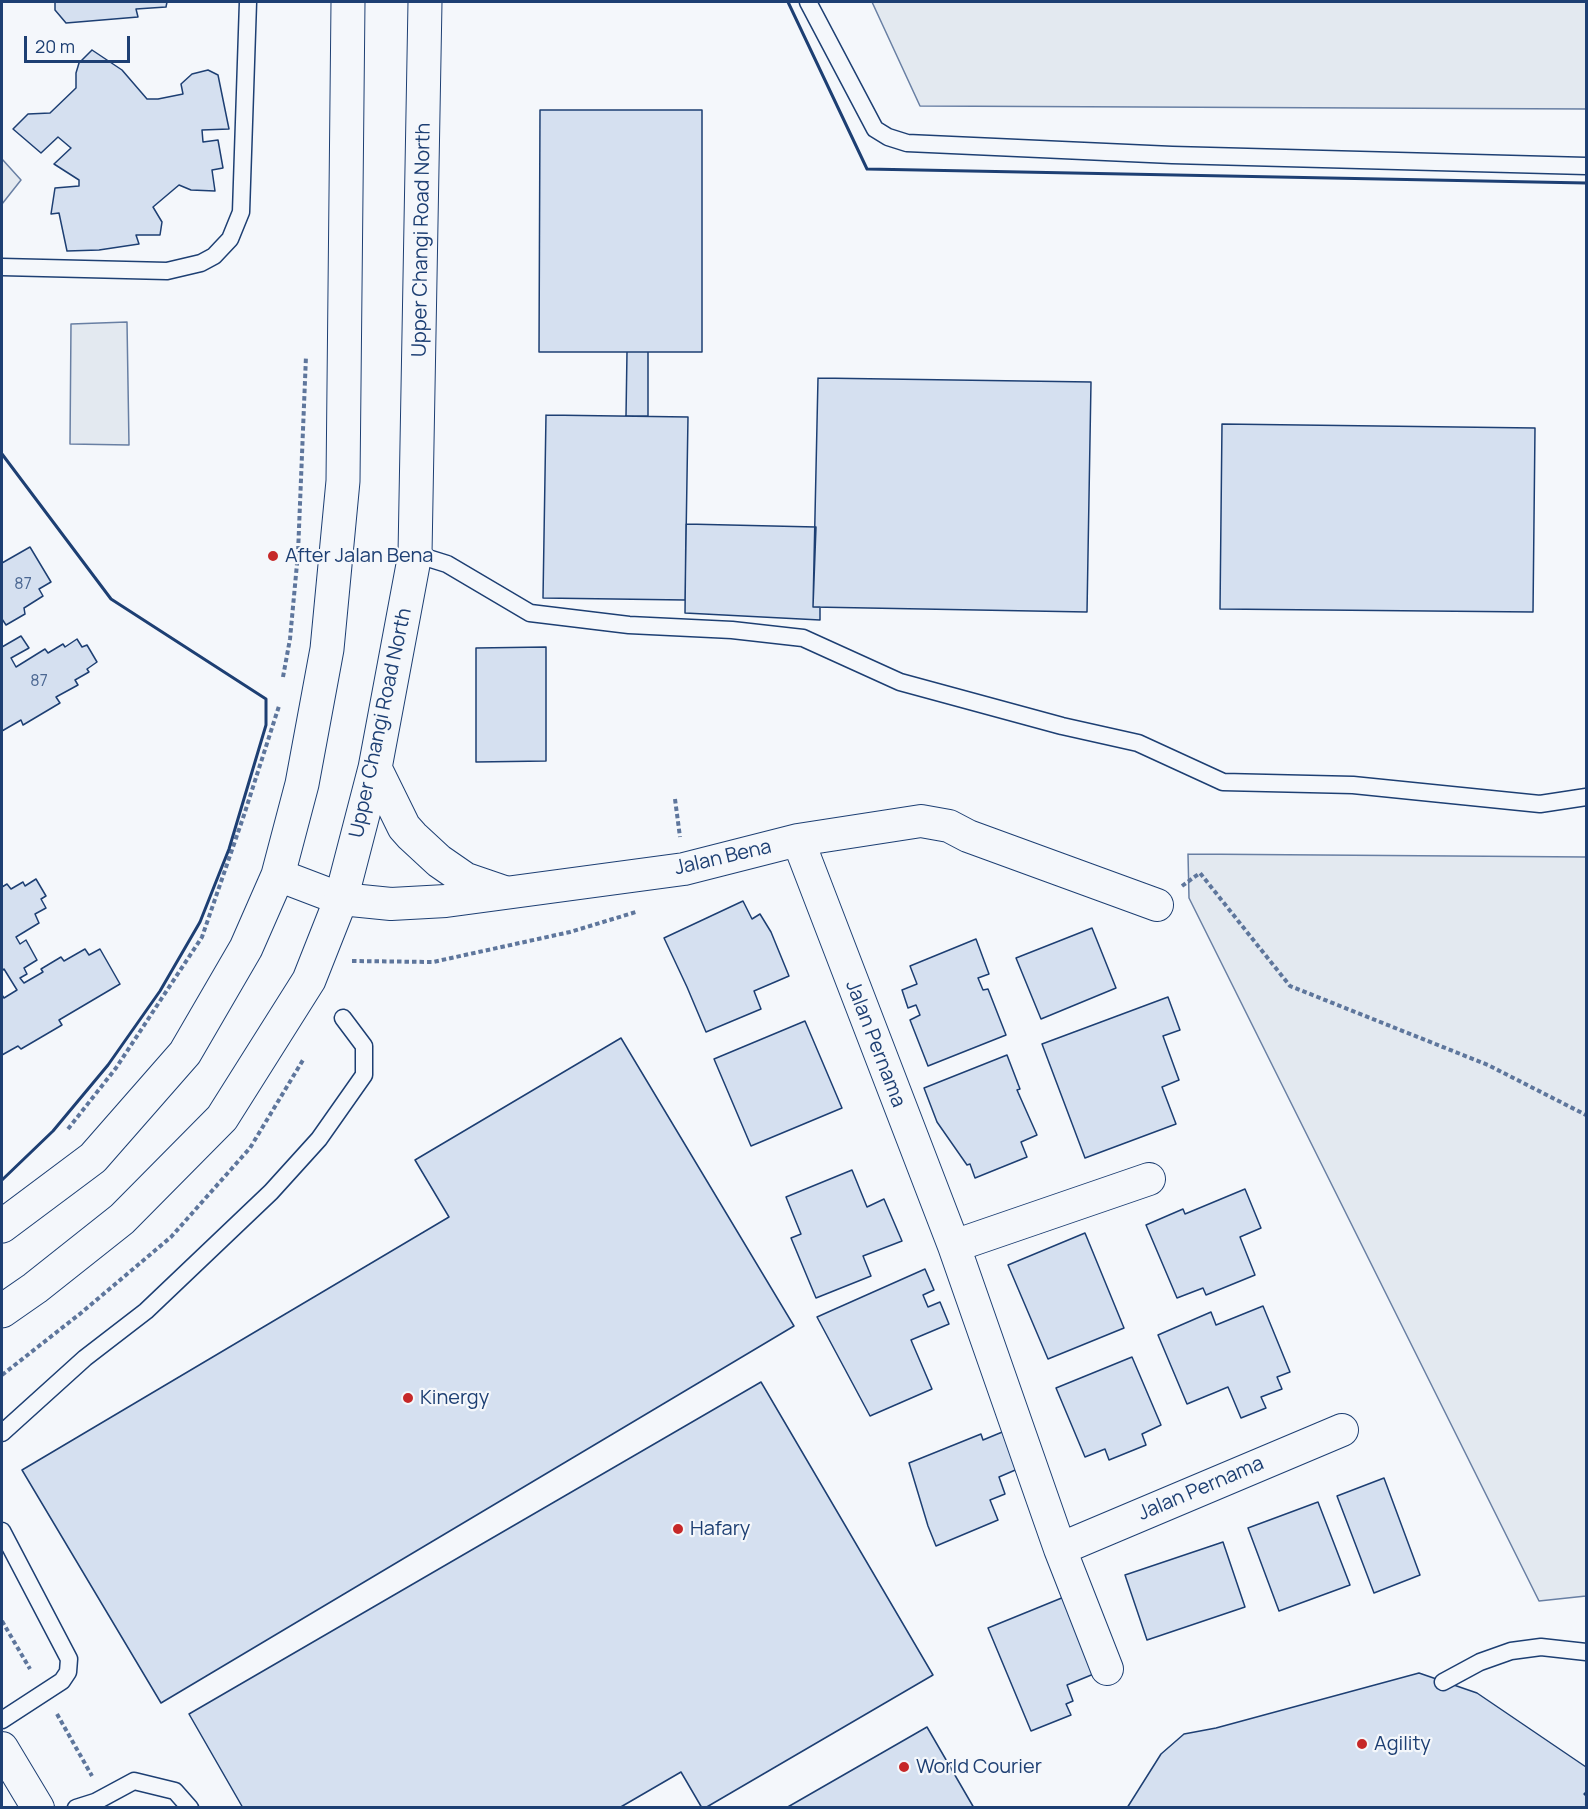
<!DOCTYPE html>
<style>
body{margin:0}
#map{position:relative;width:1588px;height:1809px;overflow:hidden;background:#f4f7fb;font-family:Manrope,sans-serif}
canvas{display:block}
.frame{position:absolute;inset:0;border:3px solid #1d3f73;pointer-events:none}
.scale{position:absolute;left:24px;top:36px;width:106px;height:27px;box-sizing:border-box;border:3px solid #1d3f73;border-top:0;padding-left:8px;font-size:18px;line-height:21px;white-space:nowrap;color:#1d3f73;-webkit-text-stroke:4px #f4f7fb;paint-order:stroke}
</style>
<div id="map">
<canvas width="1588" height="1809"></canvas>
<div class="frame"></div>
<div class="scale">20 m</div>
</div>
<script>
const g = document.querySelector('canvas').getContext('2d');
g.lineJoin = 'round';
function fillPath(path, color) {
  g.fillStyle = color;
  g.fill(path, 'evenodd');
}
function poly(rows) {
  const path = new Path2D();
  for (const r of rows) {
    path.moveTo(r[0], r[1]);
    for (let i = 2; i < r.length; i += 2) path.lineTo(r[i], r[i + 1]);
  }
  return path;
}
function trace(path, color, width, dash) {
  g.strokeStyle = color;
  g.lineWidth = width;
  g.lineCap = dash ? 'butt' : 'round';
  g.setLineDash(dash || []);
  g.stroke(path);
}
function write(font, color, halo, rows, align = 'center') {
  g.font = font + ' Manrope,sans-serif';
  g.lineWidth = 4.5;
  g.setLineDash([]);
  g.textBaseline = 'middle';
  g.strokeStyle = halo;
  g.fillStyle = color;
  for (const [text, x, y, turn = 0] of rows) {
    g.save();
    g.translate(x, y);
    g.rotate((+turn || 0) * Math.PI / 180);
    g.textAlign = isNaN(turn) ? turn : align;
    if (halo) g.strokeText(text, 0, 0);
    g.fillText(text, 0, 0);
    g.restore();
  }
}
const green = poly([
 [872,2,1586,2,1586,109,920,106,872,2],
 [2,159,21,180,2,204,2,159],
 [127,322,129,445,70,444,71,324,127,322],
 [1188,854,1586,857,1586,1596,1539,1601,1189,898,1188,854]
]);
fillPath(green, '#e3e9f0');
trace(green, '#687fa3', 1.5);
const building = poly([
 [55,2,167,2,166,7,136,9,138,17,66,23,55,10,55,2],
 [92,50,122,70,147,99,158,99,183,94,181,84,192,74,208,70,218,75,229,129,202,130,203,142,218,140,223,168,212,170,215,191,191,190,179,185,153,207,162,222,160,235,136,235,139,244,99,250,67,251,59,213,51,214,55,188,79,186,79,180,54,164,71,148,58,137,41,153,13,129,28,114,50,113,76,88,76,73,79,63,92,50],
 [540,110,702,110,702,352,539,352,540,110],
 [627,352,648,352,648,416,626,416,627,352],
 [818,378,1091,382,1087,612,813,607,818,378],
 [546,415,688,417,685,600,543,598,546,415],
 [1222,424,1535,428,1533,612,1220,609,1222,424],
 [686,524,816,527,813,607,820,607,820,620,685,613,686,524],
 [30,547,51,582,39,589,43,596,24,608,25,614,6,625,2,619,2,563,30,547],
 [21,636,29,648,11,658,16,667,45,649,48,653,63,644,65,647,77,639,82,647,87,645,97,662,87,669,89,672,75,680,78,685,56,697,60,703,23,725,21,720,2,731,2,647,21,636],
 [546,647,546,761,476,762,476,648,546,647],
 [36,879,46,896,41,899,46,908,35,914,39,923,16,937,20,944,26,940,37,960,24,968,27,974,20,978,24,983,43,972,41,969,61,957,64,961,85,949,89,955,100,949,120,984,59,1020,62,1025,21,1049,18,1046,2,1055,2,995,4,998,17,990,4,969,2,971,2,887,7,884,11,889,23,882,25,886,36,879],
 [743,901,752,919,760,914,771,932,789,976,754,991,761,1009,706,1032,687,987,664,938,743,901],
 [1092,928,1116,988,1041,1019,1016,958,1092,928],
 [976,939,989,974,978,978,983,990,988,989,1006,1035,928,1066,910,1020,920,1015,916,1005,908,1008,902,990,917,984,910,966,976,939],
 [1168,997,1180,1030,1163,1036,1179,1080,1162,1087,1176,1124,1085,1158,1042,1044,1168,997],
 [805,1021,842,1108,751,1146,714,1059,805,1021],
 [621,1038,794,1326,161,1703,22,1470,449,1217,415,1160,621,1038],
 [1007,1055,1020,1089,1017,1090,1037,1135,1021,1142,1027,1157,975,1178,970,1164,967,1165,937,1122,924,1088,1007,1055],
 [852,1170,867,1207,884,1199,902,1241,863,1256,871,1276,816,1298,791,1238,801,1234,786,1197,852,1170],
 [1245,1189,1261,1228,1240,1237,1255,1275,1206,1295,1203,1288,1177,1298,1146,1225,1183,1209,1185,1214,1245,1189],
 [1085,1233,1124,1328,1048,1359,1008,1265,1085,1233],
 [925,1269,934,1290,923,1295,928,1307,940,1302,949,1324,911,1340,932,1389,870,1416,817,1317,925,1269],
 [1263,1306,1290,1372,1277,1377,1282,1389,1261,1397,1266,1408,1241,1418,1228,1387,1187,1404,1158,1335,1211,1312,1216,1325,1263,1306],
 [1132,1357,1161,1425,1142,1434,1146,1445,1109,1460,1105,1449,1085,1457,1056,1388,1132,1357],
 [761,1382,933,1675,705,1808,702,1808,681,1772,619,1808,243,1808,189,1714,761,1382],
 [1012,1428,1027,1465,999,1477,1005,1494,990,1500,998,1520,936,1546,928,1526,909,1463,981,1434,983,1440,1012,1428],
 [1384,1478,1420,1575,1374,1593,1337,1496,1384,1478],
 [1318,1502,1350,1585,1279,1611,1248,1528,1318,1502],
 [1223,1542,1245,1607,1147,1640,1125,1575,1223,1542],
 [1069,1595,1101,1671,1067,1685,1073,1701,1066,1704,1071,1715,1031,1731,988,1628,1069,1595],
 [1419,1673,1477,1693,1586,1767,1586,1792,1584,1794,1586,1796,1586,1808,1127,1808,1161,1754,1184,1734,1216,1728,1419,1673],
 [927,1727,974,1808,786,1808,927,1727]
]);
fillPath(building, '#d5e0f0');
trace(building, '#1d3f73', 1.5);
const lane = poly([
 [808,2,875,129,888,137,907,143,1172,155,1586,166],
 [2,267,167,271,201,263,214,256,230,239,241,212,248,2],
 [415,554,447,564,530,613,629,625,732,630,803,638,900,682,1062,726,1138,743,1223,782,1353,785,1540,804,1586,797],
 [2,1433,85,1358,146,1311,271,1192,319,1139,364,1075,364,1046,343,1018],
 [2,1531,69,1659,68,1672,62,1681,2,1720],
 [1443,1682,1480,1662,1511,1651,1541,1647,1586,1652],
 [76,1808,95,1802,134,1781,175,1791,190,1808]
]);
const street = poly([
 [798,840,954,1246,1060,1549,1107,1669],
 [278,875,341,899,391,904,446,901,684,869,798,840,921,821,949,826,968,836,1157,905],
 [954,1246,1149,1179],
 [1060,1549,1342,1430],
 [2,1748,38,1808]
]);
const secondary = poly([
 [375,768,404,827,412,836,439,861,465,879,503,892],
 [2,1226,93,1158,185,1053,246,948,278,875,302,784,327,649,343,481,348,2],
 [2,1311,35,1288,122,1219,222,1118,309,980,341,899,375,768,415,554,425,2]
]);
trace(lane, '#1d3f73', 19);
trace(street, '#1d3f73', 34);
trace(secondary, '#1d3f73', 35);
trace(poly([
 [283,677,290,639,298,553,306,356],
 [675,799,680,837],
 [1182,886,1200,873,1290,986,1488,1065,1586,1115],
 [352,961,433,962,570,932,636,912],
 [68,1129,116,1068,202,937,244,815,279,706],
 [2,1375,81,1313,171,1237,250,1148,303,1060],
 [2,1621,30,1669],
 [57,1714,92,1776]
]), '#5e769c', 4, [4.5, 3]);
trace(lane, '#f4f7fb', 16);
trace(street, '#f4f7fb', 32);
trace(secondary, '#f4f7fb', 33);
trace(poly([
 [788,2,867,169,1586,183],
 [2,454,111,599,266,699,266,725,229,849,200,922,160,991,108,1065,53,1131,2,1180]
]), '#1d3f73', 3);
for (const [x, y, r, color] of [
 [273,556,6,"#c62828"],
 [408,1398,6,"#c62828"],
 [678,1529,6,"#c62828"],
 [1362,1744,6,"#c62828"],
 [904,1767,6,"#c62828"]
]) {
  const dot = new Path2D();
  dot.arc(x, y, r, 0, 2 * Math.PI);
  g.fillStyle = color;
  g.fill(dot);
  trace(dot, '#f4f7fb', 2);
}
write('16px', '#4b6792', null, [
 ["87",23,585],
 ["87",39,682]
]);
write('20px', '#1d3f73', '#f4f7fb', [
 ["Upper Changi Road North",422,240,-89],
 ["Upper Changi Road North",381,723,-78],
 ["Jalan Bena",723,858,-13],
 ["Jalan Pernama",875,1044,69],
 ["Jalan Pernama",1201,1489,-23]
]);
write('20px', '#1d3f73', '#f4f7fb', [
 ["After Jalan Bena",285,556],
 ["Kinergy",420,1398],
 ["Hafary",690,1529],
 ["Agility",1374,1744],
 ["World Courier",916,1767]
], 'left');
</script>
